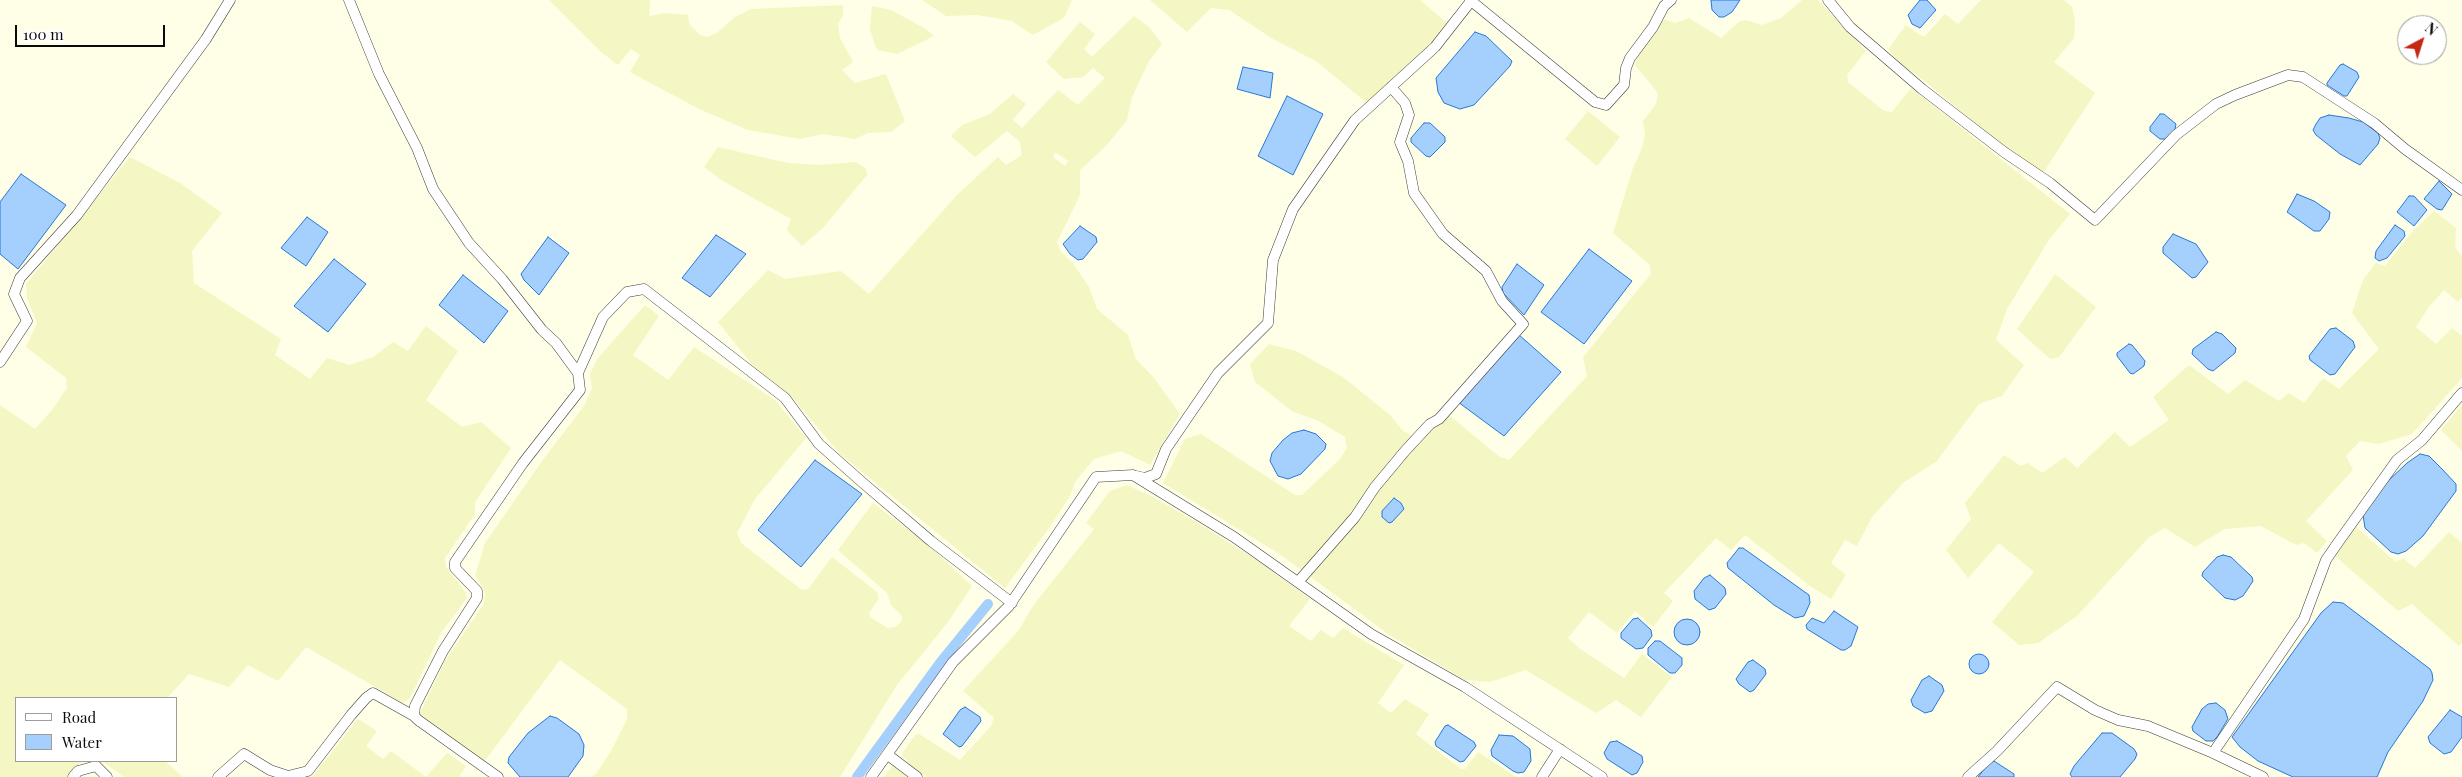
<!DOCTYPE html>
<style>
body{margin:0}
#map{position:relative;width:2462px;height:777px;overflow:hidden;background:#fffee6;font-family:"Playfair Display",serif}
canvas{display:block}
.legend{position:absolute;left:15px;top:697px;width:162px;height:65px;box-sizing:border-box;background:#fff;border:1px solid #9d9d9d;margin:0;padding:6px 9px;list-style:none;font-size:15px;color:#090909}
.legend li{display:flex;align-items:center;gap:10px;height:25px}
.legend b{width:25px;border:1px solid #9d9d9d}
.north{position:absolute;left:2397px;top:15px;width:50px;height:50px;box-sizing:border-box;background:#fff;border:1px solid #9d9d9d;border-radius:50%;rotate:40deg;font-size:14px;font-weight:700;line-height:20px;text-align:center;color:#090909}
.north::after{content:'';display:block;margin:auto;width:18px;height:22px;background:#c52616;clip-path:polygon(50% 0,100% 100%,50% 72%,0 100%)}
.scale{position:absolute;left:15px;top:25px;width:150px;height:22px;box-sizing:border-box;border:2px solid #090909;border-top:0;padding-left:6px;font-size:15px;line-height:18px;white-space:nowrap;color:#090909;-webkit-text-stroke:4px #fff;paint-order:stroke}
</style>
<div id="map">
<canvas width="2462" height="777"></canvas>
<ul class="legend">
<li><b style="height:6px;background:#fff"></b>Road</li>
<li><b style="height:14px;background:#a5cffc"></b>Water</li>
</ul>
<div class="north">N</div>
<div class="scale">100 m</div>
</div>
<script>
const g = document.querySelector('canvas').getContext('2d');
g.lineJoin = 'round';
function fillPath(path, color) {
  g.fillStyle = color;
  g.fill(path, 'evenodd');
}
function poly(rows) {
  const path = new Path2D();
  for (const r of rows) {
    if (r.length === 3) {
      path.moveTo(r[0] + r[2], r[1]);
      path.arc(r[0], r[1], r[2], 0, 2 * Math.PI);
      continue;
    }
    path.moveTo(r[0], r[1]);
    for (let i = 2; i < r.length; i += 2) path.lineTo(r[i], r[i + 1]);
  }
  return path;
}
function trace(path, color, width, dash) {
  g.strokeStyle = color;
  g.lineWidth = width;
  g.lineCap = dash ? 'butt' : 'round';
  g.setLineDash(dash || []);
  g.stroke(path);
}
fillPath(poly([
 [549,0,650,0,649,16,665,13,688,15,689,24,700,35,708,37,718,32,735,17,751,9,843,5,843,15,838,24,840,38,853,62,842,70,855,83,886,74,905,121,891,132,868,133,855,139,823,134,800,139,748,130,699,109,630,72,640,55,631,49,618,65,601,52],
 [922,0,1072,0,1064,18,1033,35,1012,21,977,15,946,16],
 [1150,0,1420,0,1448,24,1431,44,1367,103,1316,61,1273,39,1229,10,1211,8,1187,32],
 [1802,0,1818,0,1866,51,1847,75,1848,82,1884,111,1892,112,1911,88,2070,214,2050,238,2007,309,1996,340,2024,365,2002,396,1979,404,1936,462,1904,482,1872,517,1857,546,1845,540,1831,563,1846,575,1831,599,1810,586,1745,535,1731,550,1716,538,1664,593,1673,601,1653,627,1635,611,1617,633,1589,612,1568,638,1579,648,1624,678,1642,654,1672,677,1641,717,1616,700,1596,713,1526,670,1490,682,1465,680,1391,636,1278,553,1163,483,1185,439,1201,434,1295,495,1302,495,1340,459,1347,448,1345,437,1317,420,1293,412,1255,382,1250,364,1269,344,1296,351,1343,377,1391,416,1403,431,1411,435,1444,411,1500,457,1509,460,1587,376,1583,357,1651,274,1650,265,1613,233,1633,168,1642,148,1645,134,1643,121,1656,104,1658,93,1635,65,1640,49,1664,19,1675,23,1689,18,1721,38,1739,22,1746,20,1762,25,1781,18],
 [1981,0,2064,0,2072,7,2075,21,2074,38,2054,62,2095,93,2043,173,1998,142,1926,82,1899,63,1888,49,1906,25,1920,35,1925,36,1945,14,1958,24],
 [872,6,891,10,926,29,934,36,897,54,877,50,870,30],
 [1134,16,1149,27,1162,44,1149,61,1132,97,1127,120,1107,145,1080,170,1080,195,1057,242,1061,252,1072,262,1089,287,1097,309,1128,335,1136,359,1154,378,1180,414,1150,465,1121,451,1094,459,1075,482,1070,496,1049,528,1005,588,840,454,792,397,754,367,718,322,768,270,785,279,841,271,869,294,957,195,998,157,1006,165,1022,155,1020,142,1007,131,975,157,951,136,962,125,990,114,1013,94,1026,104,1013,120,1022,128,1058,90,1078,105,1105,78,1093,68,1083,77,1064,79,1046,62,1080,22,1095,34,1084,49,1092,57],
 [1055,152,1068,161,1065,166,1053,157],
 [1588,111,1620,137,1597,166,1565,139],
 [718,147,788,163,820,165,856,162,866,169,867,175,823,228,802,246,787,230,791,219,721,180,704,167],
 [130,157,180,183,222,213,192,251,194,283,281,339,275,355,310,379,327,358,349,365,373,357,393,342,408,351,426,326,458,351,426,400,462,427,481,422,511,448,475,502,475,514,445,558,446,567,466,593,467,598,441,633,410,698,403,703,306,647,278,681,248,665,229,687,189,674,167,698,16,698,16,761,82,761,67,777,0,777,0,405,35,429,52,410,67,388,66,378,26,347,37,323,27,298,26,284],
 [2434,211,2456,228,2455,247,2462,256,2462,297,2458,302,2444,290,2428,308,2416,327,2436,344,2452,328,2462,336,2462,378,2412,434,2379,444,2360,441,2346,456,2353,470,2306,521,2327,541,2317,553,2304,543,2296,545,2261,526,2225,529,2195,547,2165,528,2149,537,2077,616,2038,643,2019,645,1992,622,2034,572,1999,543,1968,578,1946,550,1971,519,1965,503,2004,455,2021,466,2028,463,2042,473,2065,457,2077,468,2115,432,2130,447,2169,420,2153,397,2189,365,2228,394,2245,380,2279,401,2289,393,2304,403,2323,378,2339,389,2379,349,2352,313,2363,280,2376,263,2385,266,2412,232],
 [2055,274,2096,307,2059,357,2050,359,2017,329],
 [645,305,659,316,633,355,668,380,694,347,775,400,806,438,755,499,737,533,741,543,802,590,808,589,832,557,877,592,879,598,869,613,871,618,888,628,895,627,901,622,902,616,891,605,887,593,838,550,873,503,926,543,972,586,948,622,897,685,840,777,590,777,596,774,611,751,627,719,627,709,560,660,484,762,419,715,445,661,483,605,485,594,481,584,475,576,485,543,542,461,584,406,592,388,590,374,598,358],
 [2462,405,2462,451,2441,430],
 [1127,485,1155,498,1203,526,1264,565,1310,599,1289,626,1311,641,1321,630,1333,638,1343,628,1404,665,1378,703,1391,713,1405,699,1429,714,1416,734,1461,769,1465,769,1478,752,1516,777,926,777,910,765,902,754,915,735,919,734,960,760,991,726,994,718,963,691,1019,630,1032,607,1094,529,1086,523,1110,491],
 [2356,527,2396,562,2403,558,2415,568,2449,532,2462,543,2462,643,2459,646,2412,604,2398,611,2335,556],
 [358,719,377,731,366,746,383,759,391,751,426,777,447,753,466,766,460,775,461,777,312,777],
 [102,761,165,761,183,777,124,777],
 [893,765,911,777,884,777]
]), '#f4f7c3');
const water = poly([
 [1711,0,1740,0,1732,12,1724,17,1719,17,1712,10,1711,0],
 [1920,0,1927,0,1936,10,1920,28,1912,24,1908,15,1920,0],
 [1475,32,1486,36,1512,61,1510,66,1474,105,1460,109,1444,103,1438,92,1436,78,1475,32],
 [2343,64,2357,72,2359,77,2347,96,2344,96,2327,85,2327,83,2340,65,2343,64],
 [1243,67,1273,73,1270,98,1237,89,1243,67],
 [1287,96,1323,114,1293,175,1258,156,1287,96],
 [2160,114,2164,114,2176,124,2175,129,2165,139,2160,139,2150,131,2150,127,2160,114],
 [2329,115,2349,118,2363,122,2378,133,2380,138,2378,144,2360,165,2340,154,2316,135,2313,130,2316,124,2320,118,2329,115],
 [1424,123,1430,123,1445,137,1445,142,1430,157,1426,156,1411,142,1411,138,1424,123],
 [21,174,66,205,18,269,0,254,0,202,21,174],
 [2439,181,2452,194,2442,210,2437,209,2424,199,2439,181],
 [2297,194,2314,201,2330,212,2329,219,2320,231,2314,231,2287,212,2297,194],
 [2409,196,2414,196,2427,210,2414,226,2397,212,2409,196],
 [307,217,328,232,306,266,281,248,307,217],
 [2395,225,2404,231,2405,236,2387,258,2379,261,2375,258,2376,251,2395,225],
 [1080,226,1096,237,1097,242,1083,259,1078,260,1070,254,1063,244,1080,226],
 [2173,234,2196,244,2208,262,2196,277,2192,278,2163,253,2163,247,2173,234],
 [716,235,746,254,710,297,682,278,716,235],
 [548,237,569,253,539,295,524,280,521,274,548,237],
 [1589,249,1632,281,1584,344,1541,312,1589,249],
 [334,259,366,284,328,332,294,306,334,259],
 [1517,264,1544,285,1524,315,1503,293,1502,287,1517,264],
 [463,275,508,311,484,343,439,305,463,275],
 [2336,328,2353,341,2355,347,2335,374,2330,375,2310,360,2309,356,2330,329,2336,328],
 [2216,332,2222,334,2236,348,2235,353,2213,371,2208,369,2192,354,2193,349,2216,332],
 [1518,334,1561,372,1504,436,1458,402,1518,334],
 [2129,344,2132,345,2145,361,2144,366,2133,374,2130,373,2117,356,2117,353,2129,344],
 [1304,430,1316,434,1326,444,1325,449,1301,474,1288,479,1278,476,1270,461,1272,453,1283,440,1292,433,1304,430],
 [2420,454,2429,456,2443,470,2456,484,2456,491,2423,536,2406,551,2398,554,2391,552,2365,528,2363,515,2386,483,2407,463,2420,454],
 [815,460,862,494,801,567,758,530,815,460],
 [1394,498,1401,503,1404,509,1392,522,1389,523,1382,517,1382,511,1394,498],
 [1739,548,1743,548,1809,595,1810,603,1804,616,1795,618,1774,605,1728,568,1727,563,1739,548],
 [2223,555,2231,557,2252,577,2253,581,2243,596,2235,600,2225,598,2202,576,2203,572,2217,557,2223,555],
 [1710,575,1725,588,1726,594,1715,608,1709,610,1695,599,1694,591,1704,578,1710,575],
 [2333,602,2343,603,2430,669,2432,673,2433,680,2423,701,2388,752,2377,777,2293,777,2258,761,2240,747,2232,737,2321,613,2333,602],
 [1834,611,1858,627,1851,646,1845,650,1841,650,1807,629,1806,625,1812,618,1824,623,1834,611],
 [1638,618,1651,630,1652,636,1643,648,1636,649,1621,638,1621,633,1633,619,1638,618],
 [1687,632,13],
 [1655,641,1660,641,1682,658,1682,665,1675,673,1670,673,1648,655,1648,648,1655,641],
 [1979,664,10],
 [1753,660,1765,669,1766,674,1754,690,1750,692,1739,684,1736,679,1748,662,1753,660],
 [1929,676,1942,685,1944,691,1932,711,1925,713,1913,706,1911,700,1922,680,1929,676],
 [2216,703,2225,710,2228,719,2217,737,2213,741,2206,741,2193,731,2192,727,2202,709,2208,704,2216,703],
 [965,707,980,717,981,721,962,746,959,747,943,734,960,710,965,707],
 [2450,710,2462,717,2462,737,2451,752,2444,754,2430,743,2428,737,2450,710],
 [550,716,557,718,579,734,584,745,583,756,568,777,520,777,508,763,509,757,528,733,550,716],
 [1448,725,1474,742,1476,746,1464,761,1460,762,1436,746,1435,742,1445,726,1448,725],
 [2102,733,2112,733,2134,749,2137,754,2135,759,2120,777,2072,777,2070,774,2074,766,2102,733],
 [1499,735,1513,736,1530,749,1531,761,1524,772,1518,773,1513,771,1492,756,1491,750,1499,735],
 [1617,741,1642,756,1643,762,1637,773,1632,775,1607,759,1604,753,1610,742,1617,741],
 [1994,761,2014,774,2014,777,1978,777,1988,764,1994,761]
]);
fillPath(water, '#a5cffc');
trace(water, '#2578da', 1);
trace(poly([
 [857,777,940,663,988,604]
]), '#a5cffc', 10);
const street = poly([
 [349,0,379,74,417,148,433,189,469,243,502,279,542,330,556,343,578,373,580,390,523,463,455,562,455,568,477,591,477,598,443,651,415,706,414,716,418,720,498,777],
 [1470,0,1595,102,1606,105,1624,85,1626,68,1630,58,1653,27,1664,6,1671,0],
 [1828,0,1850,27,1922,89,2004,152,2050,183,2095,220,2176,135,2216,104,2235,95,2288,75,2303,77,2374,123,2405,149,2462,190],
 [0,362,27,321,14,294,20,278,77,215,206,39,230,0],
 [578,373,603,317,627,292,644,289,785,398,819,444,863,483,931,541,1012,603],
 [1136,476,1145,478,1156,474,1166,449,1218,373,1268,323,1273,260,1293,209,1355,120,1435,47,1471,1],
 [1298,582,1355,517,1375,487,1405,451,1430,424,1439,419,1523,324,1502,301,1486,271,1443,234,1414,193,1408,161,1400,142,1409,115,1405,103,1391,87],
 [888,755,917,777],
 [73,777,78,771,96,766,107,777],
 [218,777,244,754,270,770,288,776,308,771,351,715,366,698,373,693,414,716],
 [871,777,953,662,1009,606,1096,477,1133,475,1234,537,1371,634,1465,687,1602,777],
 [1542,777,1560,749],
 [1968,777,1997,751,2057,687,2095,710,2118,720,2148,726,2213,753],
 [2263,777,2213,753,2304,619,2326,560,2337,544,2397,460,2422,440,2462,393]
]);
trace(street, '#3c3c3c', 11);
trace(street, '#fff', 10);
</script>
